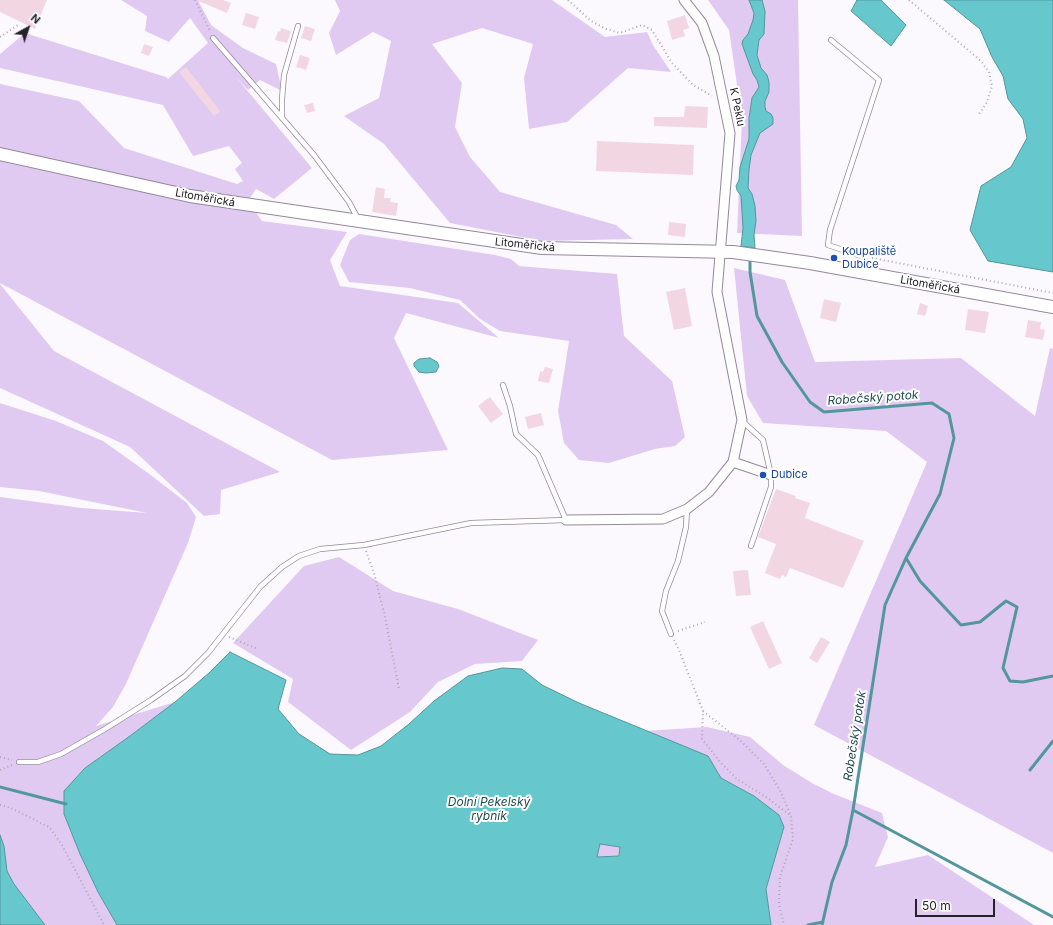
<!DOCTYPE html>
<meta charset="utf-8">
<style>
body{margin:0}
#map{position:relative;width:1053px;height:925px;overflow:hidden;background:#fcf9fe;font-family:Inter,sans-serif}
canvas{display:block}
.north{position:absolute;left:8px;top:8px;width:40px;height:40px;-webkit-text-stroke:3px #fff;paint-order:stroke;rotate:40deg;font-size:11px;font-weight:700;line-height:16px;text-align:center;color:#26222a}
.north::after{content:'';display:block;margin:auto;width:14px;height:18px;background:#26222a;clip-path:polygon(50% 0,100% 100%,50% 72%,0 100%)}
.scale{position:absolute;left:915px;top:899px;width:80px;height:18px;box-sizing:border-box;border:2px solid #26222a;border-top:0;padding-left:5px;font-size:12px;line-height:14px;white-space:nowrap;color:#26222a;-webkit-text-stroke:3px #fff;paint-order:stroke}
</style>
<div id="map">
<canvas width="1053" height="925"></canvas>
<div class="north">N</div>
<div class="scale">50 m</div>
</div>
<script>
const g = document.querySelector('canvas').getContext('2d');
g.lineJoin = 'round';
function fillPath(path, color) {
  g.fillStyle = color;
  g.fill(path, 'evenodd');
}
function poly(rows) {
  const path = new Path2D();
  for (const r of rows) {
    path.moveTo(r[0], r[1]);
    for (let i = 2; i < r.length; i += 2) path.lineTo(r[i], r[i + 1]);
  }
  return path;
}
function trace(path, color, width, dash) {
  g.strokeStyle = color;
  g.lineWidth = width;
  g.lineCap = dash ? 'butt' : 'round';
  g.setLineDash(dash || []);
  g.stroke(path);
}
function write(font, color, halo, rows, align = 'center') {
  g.font = font + ' Inter,sans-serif';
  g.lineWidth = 4;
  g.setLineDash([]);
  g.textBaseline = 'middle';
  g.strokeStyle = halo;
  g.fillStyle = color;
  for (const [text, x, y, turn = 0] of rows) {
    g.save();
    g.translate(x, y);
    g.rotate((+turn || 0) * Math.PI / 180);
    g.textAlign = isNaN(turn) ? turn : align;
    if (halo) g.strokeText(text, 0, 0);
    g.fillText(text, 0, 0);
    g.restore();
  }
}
fillPath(poly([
 [121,0,198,0,211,25,243,48,276,64,282,91,260,80,248,90,236,77,312,168,274,199,256,189,250,198,246,198,262,221,347,232,330,260,340,286,458,303,499,338,406,313,394,338,448,450,332,460,0,283,0,84,79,101,124,148,237,184,243,181,235,169,242,163,229,146,193,156,163,105,0,68,0,54,25,33,166,77,168,79,208,43,190,18,169,42,145,31,147,16],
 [335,0,552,0,605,37,647,32,653,45,671,72,628,68,567,122,529,129,524,78,533,44,482,28,432,44,462,83,455,127,470,157,500,192,616,225,633,239,542,241,450,223,384,144,344,116,379,98,391,41,373,32,336,55,329,33,340,11],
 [708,0,798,0,802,236,737,233,742,119,729,30],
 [359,234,495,255,511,259,519,266,617,274,624,336,672,381,685,437,675,446,655,449,609,463,579,460,564,443,558,411,569,341,500,331,480,319,460,300,410,288,349,282,340,265,350,240],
 [734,268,785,280,815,362,961,358,1035,416,1050,348,1053,349,1053,853,814,725,927,462,886,431,763,423,747,396],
 [0,284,54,351,280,472,221,490,220,514,204,516,130,447,0,388],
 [0,403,56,421,103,441,148,473,187,503,196,517,188,543,126,684,113,707,96,726,175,702,130,736,85,768,64,814,80,854,98,892,117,925,45,925,14,884,7,871,4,846,0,835,0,497,82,508,147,513,39,491,0,487],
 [339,557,393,591,458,609,538,640,522,661,475,664,438,682,410,712,351,750,288,702,293,679,233,643,304,566],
 [707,727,750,737,783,765,812,783,834,794,882,813,888,837,875,867,928,855,1034,925,771,925,766,889,784,828,754,796,721,778,708,756,645,731],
 [600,844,620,847,619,856,597,857]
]), '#e1caf2');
const water = poly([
 [749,0,762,0,765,11,764,34,759,40,757,55,761,68,767,75,769,82,769,92,765,101,765,107,766,111,771,114,773,118,773,124,760,133,751,155,749,170,748,188,752,194,755,206,756,221,754,235,755,248,741,246,743,228,741,196,737,190,736,186,739,180,740,167,749,139,749,118,752,98,759,87,757,80,753,74,742,44,743,40,748,34,753,20,754,13,749,0],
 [857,0,881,0,906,25,891,46,851,11,857,0],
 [944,0,1053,0,1053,272,988,261,970,230,981,186,1011,167,1027,138,1023,119,1008,99,1003,76,992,57,980,29,944,0],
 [430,358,437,362,439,366,436,372,426,373,419,372,414,366,414,363,419,359,430,358],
 [230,652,286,680,278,709,299,734,330,754,358,755,381,746,409,724,434,701,468,676,502,668,522,669,542,685,579,703,708,756,721,778,754,796,779,815,784,827,766,889,771,925,117,925,98,892,80,854,64,814,64,791,85,768,130,736,175,702,209,673,230,652],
 [600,844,620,847,619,856,597,857,600,844],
 [0,835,4,846,7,871,14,884,45,925,0,925,0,835]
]);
fillPath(water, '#66c8cc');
trace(water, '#53969b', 1);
trace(poly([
 [750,257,750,272,757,316,782,362,810,402,824,412,932,403,949,414,954,438,940,494,906,558,885,605,853,810,846,845,832,882,822,925],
 [906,558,920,581,961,625,980,622,1006,601,1017,607,1003,668,1010,681,1023,682,1053,676],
 [1030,770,1053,741],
 [0,787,66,804],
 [853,810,1053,917],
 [808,925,823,922]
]), '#53969b', 3);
fillPath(poly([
 [0,0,47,0,35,29,0,12],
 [196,0,223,0,231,3,227,13],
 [246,13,259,17,255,29,242,25],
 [685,15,689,28,683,30,685,36,672,40,667,21],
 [305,26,315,29,311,41,301,38],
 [281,28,291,31,287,43,275,40,278,31,280,32],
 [144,44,153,47,149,56,141,53],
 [300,55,310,58,306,70,296,67],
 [186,67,220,111,214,116,179,72],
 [313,103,315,111,307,113,304,105],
 [685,106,708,107,707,128,654,126,654,117,684,117],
 [597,141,694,145,693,175,596,171],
 [376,187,385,189,384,198,391,198,390,202,398,203,396,216,372,212],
 [669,222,686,224,685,237,668,235],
 [685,288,692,326,674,330,666,292],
 [824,299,841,303,836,322,820,318],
 [920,303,928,306,925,316,917,314],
 [968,309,989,312,985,333,965,330],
 [1028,320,1041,322,1040,329,1045,330,1043,340,1025,337],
 [545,367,553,369,549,383,538,381,540,371,543,372],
 [490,397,503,414,491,423,478,406],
 [541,413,544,425,528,429,525,417],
 [776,489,796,496,795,498,810,503,805,518,864,541,843,588,790,568,786,577,782,575,780,579,765,573,776,544,758,537],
 [748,570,751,595,736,596,733,571],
 [763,621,782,663,769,669,750,627],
 [821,637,830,642,817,663,809,658]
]), '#f2d7e3');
const lane = poly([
 [213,38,314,155,349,202,358,219],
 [831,40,879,80,830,230,828,245,861,256,875,273],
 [282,118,282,99,284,75,298,26],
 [742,421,763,440,771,475,771,487,751,546],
 [671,634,662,611,666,591,678,561,686,527,687,509],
 [19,762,38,762,61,754,105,729,151,700,185,676,208,653,260,587,282,567,299,556,320,549,364,545,471,523,566,520,538,455,516,434,510,406,503,385]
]);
const street = poly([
 [733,462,771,475],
 [566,520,663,519,687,509,709,492,733,462,742,420,717,292,730,133,714,56,702,23,684,0]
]);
const secondary = poly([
 [0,154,190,196,542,248,733,252,810,263,1053,307]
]);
trace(lane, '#94889d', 6);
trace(street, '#94889d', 11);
trace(secondary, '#94889d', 14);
trace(poly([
 [195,0,210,31],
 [568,0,591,21,606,29,620,33,642,25,652,30,672,63,693,85,712,96],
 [909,0,981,61,989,72,992,86,987,102,978,116],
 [0,37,18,25],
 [872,258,1053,293],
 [366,551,374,573,385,617,399,689],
 [678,631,705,622],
 [229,637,258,649],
 [674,640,679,650,703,711,702,739,721,763,737,779,766,797,791,816],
 [703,711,742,742,764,764,781,792,791,816,793,839,780,877,779,904,784,925],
 [0,757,12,760],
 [0,770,12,765],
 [0,805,11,808,49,827,62,845,104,925]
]), '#aba8ae', 2, [1, 3]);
trace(lane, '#fff', 4.5);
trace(street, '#fff', 9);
trace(secondary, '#fff', 12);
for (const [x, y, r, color] of [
 [834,258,4,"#1a4fb4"],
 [763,475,4,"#1a4fb4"]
]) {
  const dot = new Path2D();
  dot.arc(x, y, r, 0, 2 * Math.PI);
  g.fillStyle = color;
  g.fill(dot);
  trace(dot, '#fff', 1.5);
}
write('11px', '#26222a', '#fff', [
 ["K Peklu",737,107,78],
 ["Litoměřická",205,198,10],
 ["Litoměřická",525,245,6],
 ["Litoměřická",930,285,10]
]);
write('11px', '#164399', '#fff', [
 ["Koupaliště",842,252],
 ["Dubice",842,265],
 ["Dubice",771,475]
], 'left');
write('italic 12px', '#1f4b4d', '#fff', [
 ["Robečský potok",873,398,-4],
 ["Robečský potok",855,736,-81],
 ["Dolní Pekelský",489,802],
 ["rybník",489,816]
]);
</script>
